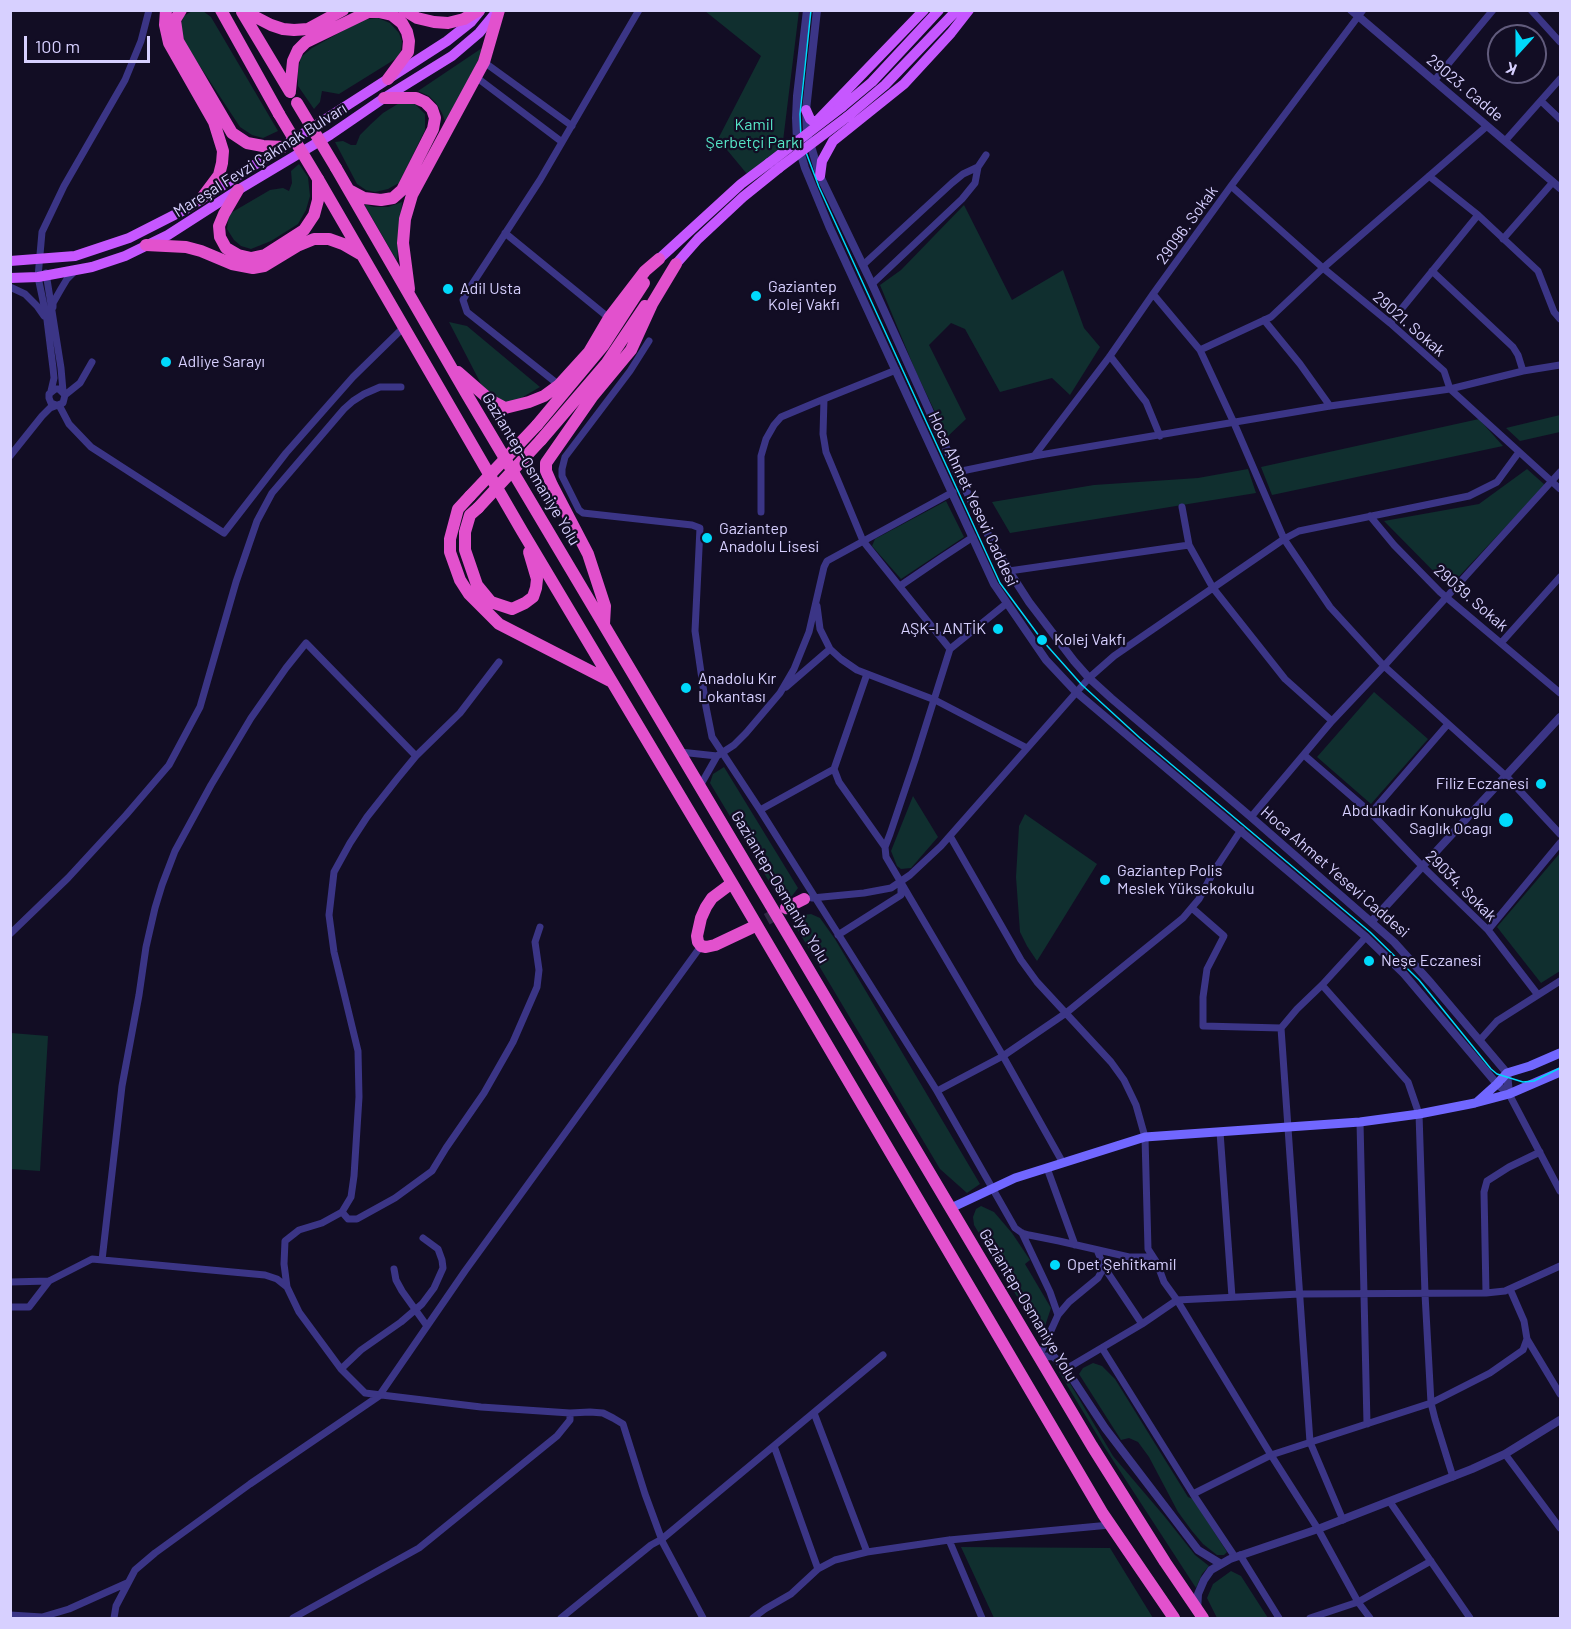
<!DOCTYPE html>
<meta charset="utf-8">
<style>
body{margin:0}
#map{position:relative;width:1571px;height:1629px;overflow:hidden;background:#120d24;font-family:Barlow,sans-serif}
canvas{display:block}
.frame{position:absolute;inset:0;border:12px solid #d7d0ff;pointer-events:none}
.north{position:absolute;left:1487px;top:24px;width:60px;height:60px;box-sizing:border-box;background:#120d24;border:2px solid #615b7c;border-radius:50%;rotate:201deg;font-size:16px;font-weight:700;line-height:24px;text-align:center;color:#d7d0ff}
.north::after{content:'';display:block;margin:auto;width:21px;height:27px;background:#00d9fb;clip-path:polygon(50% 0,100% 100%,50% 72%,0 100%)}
.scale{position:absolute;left:24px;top:36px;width:126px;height:27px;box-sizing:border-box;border:3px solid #d7d0ff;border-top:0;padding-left:8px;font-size:18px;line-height:21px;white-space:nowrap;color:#d7d0ff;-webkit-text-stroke:4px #120d24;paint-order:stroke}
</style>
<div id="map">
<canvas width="1571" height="1629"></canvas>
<div class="frame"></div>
<div class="north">K</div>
<div class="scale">100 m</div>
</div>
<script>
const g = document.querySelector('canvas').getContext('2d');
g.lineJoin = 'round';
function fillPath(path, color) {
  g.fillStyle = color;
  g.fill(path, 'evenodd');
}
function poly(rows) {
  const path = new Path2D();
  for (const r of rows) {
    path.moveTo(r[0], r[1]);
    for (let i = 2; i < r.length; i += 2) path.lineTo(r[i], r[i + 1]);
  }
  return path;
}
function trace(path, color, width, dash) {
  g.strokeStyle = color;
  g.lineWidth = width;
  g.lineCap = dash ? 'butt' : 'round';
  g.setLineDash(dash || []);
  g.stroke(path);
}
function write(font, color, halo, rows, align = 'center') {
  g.font = font + ' Barlow,sans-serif';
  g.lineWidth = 4.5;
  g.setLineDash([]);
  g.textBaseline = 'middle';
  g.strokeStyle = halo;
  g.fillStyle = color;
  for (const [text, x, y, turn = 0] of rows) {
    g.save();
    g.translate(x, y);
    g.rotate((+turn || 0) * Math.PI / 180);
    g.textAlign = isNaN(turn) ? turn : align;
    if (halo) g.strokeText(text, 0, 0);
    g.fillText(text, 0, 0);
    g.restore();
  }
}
fillPath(poly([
 [192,11,203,11,211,17,278,131,263,138,252,135,240,127,182,39,180,26,184,16],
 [705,11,799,11,783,141,776,155,747,174,718,139,761,56],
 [378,18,390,23,399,33,402,41,401,51,397,58,339,94,322,91,320,102,314,109,298,86,298,71,301,57,312,48,362,20],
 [485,46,470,77,446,124,442,113,436,103,429,96,418,91],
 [401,102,414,103,425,114,425,130,399,183,388,189,375,192,366,190,357,184,335,142,343,141,351,145,356,145,360,135,371,124,383,113],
 [299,164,308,177,310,196,306,210,298,224,271,241,251,249,241,246,234,240,227,229,229,214,270,190,283,188,289,191,292,183,291,171],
 [402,202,397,261,364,204,374,207,388,207],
 [964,205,1012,300,1063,270,1084,328,1100,347,1070,395,1052,378,1000,392,965,329,951,323,929,345,966,419,947,437,916,372,880,285,901,270],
 [449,322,467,326,540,387,516,401,505,402,492,396,481,384],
 [1560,415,1560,432,1520,441,1506,428],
 [1479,419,1503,446,1272,495,1261,467],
 [1248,469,1256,493,1010,533,992,502,1094,485,1198,478],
 [1527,469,1545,485,1449,587,1384,521,1479,504],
 [946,501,964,537,901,579,872,546,875,539],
 [1374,692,1428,739,1371,804,1317,757],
 [724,767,798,888,792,896,782,903,710,783,713,774],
 [913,796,938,837,911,868,901,869,897,866,891,851],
 [1025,814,1097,864,1037,961,1027,946,1020,932,1016,877,1019,826],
 [1560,853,1560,971,1541,983,1497,927],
 [811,914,820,918,835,939,980,1184,967,1193,940,1169,790,917],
 [11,1033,48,1036,40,1171,11,1169],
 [981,1206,994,1212,1012,1233,1030,1260,1025,1264,1051,1308,1043,1332,1037,1330,974,1225,973,1217,976,1209],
 [1093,1363,1102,1366,1115,1379,1188,1497,1193,1499,1227,1552,1224,1555,1217,1555,1203,1544,1192,1531,1178,1512,1149,1457,1138,1442,1129,1438,1121,1440,1079,1374,1083,1368],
 [1062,1370,1113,1456,1165,1517,1195,1555,1209,1566,1202,1574,1196,1588,1105,1448,1059,1372],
 [961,1547,1110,1548,1153,1618,994,1618],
 [1231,1571,1241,1576,1268,1618,1217,1618,1207,1598,1213,1584]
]), '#102f2f');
trace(poly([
 [751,928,785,909]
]), '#302a45', 12, [12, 6]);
trace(poly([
 [1531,10,1560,42],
 [484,62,572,126],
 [476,77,562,142],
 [1434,81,1493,10],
 [1541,101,1560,119],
 [1505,141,1560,79],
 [1429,176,1478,215,1538,271,1554,312,1560,319],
 [1231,186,1323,268,1390,323,1444,371,1450,389,1560,489],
 [505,233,609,318],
 [1503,239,1553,182],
 [863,265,952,183,963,174,978,167],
 [1432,271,1513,347,1518,355,1523,371],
 [46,273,61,368,63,391],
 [872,284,962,199,975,183,978,167,986,155],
 [10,287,25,294,37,306,44,316],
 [1153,294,1200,350,1234,423,1284,539,1330,607,1384,666,1506,776,1560,834],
 [53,307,53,303,61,289,67,279,75,271],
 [1264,320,1300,364,1330,406],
 [1390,323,1478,215],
 [649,341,630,371,565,457,562,469,562,476,579,510,583,513,692,525,700,528,695,631,706,707,712,737,760,810,937,1091,1015,1228,1022,1233,1029,1235,1059,1241,1129,1257,1153,1257],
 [1200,350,1271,317,1323,268,1487,126],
 [1110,356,1146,402,1160,436],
 [896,370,824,399,823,434,826,452,863,541,950,649],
 [559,385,467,312,463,300,469,289,540,180,639,10],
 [51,391,54,378,53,368,47,320,38,277,42,232,64,186,125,80,141,41,149,10],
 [65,395,80,383,92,362],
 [59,405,69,424,91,447,224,533,286,453,353,377,404,327],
 [10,456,42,416,50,408,63,403,65,395,59,389,55,389,49,394,49,398,51,403,56,405],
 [1034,456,1110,356,1153,294,1231,186,1363,10],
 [957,472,1034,456,1330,406,1450,389,1523,371,1560,365],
 [1182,507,1189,545,1213,588,1285,679,1332,721],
 [761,512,761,456,766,439,774,425,781,417,824,399],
 [1370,516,1394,545,1440,592,1560,693],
 [1009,571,1189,545],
 [900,586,941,558,973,537],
 [1007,603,950,649,915,760,890,834,885,847,886,857,1003,1056,1063,1163],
 [817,606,820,629,830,649,841,659,857,670,935,700,1027,748],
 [1501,643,1560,577],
 [499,662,460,713,416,756,397,779,367,817,350,843,334,872,329,915,334,952,358,1051,359,1097,354,1176,351,1197,342,1212,322,1223,299,1230,285,1241,284,1264,287,1287,299,1312,341,1369,365,1393,481,1407,570,1413,590,1412,603,1413,613,1418,623,1424,645,1494,663,1543,703,1618],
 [867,674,834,769,839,782,885,847],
 [786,687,830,649],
 [680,752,717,756],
 [1304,755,1371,813,1423,867,1488,930,1538,995],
 [700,786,717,756,734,745,746,733,780,693,794,669,809,632,824,567,827,561,953,492],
 [760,810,834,769],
 [1371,813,1448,724],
 [1251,817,1332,721,1384,666,1560,472],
 [950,836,1021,960,1037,982,1111,1062,1124,1080,1136,1105,1145,1137,1148,1249,1157,1263,1164,1282,1177,1300,1271,1455,1318,1529,1358,1602,1370,1618],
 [812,898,864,893,891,888,910,875,941,846,1089,678,1114,656,1284,539,1299,531,1469,496,1497,482,1519,452],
 [1192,908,1224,936,1207,969,1203,997,1203,1026,1281,1028],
 [1488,930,1560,843],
 [10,934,68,878,126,815,169,765,200,707,236,582,257,521,272,493,344,409,353,401,364,394,380,387,401,387],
 [838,935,901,895,901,884],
 [1322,985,1408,1082,1419,1114,1425,1294,1431,1403,1435,1419,1453,1477],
 [1480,1040,1497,1021,1560,981],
 [937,1091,1003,1056,1066,1013,1183,918,1199,899,1214,871,1241,830],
 [1509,1094,1560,1191],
 [1360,1122,1367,1424],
 [1220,1132,1232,1297],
 [1047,1168,1075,1245],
 [342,1212,348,1219,357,1219,395,1198,432,1171,446,1148,484,1093,513,1042,537,987,539,970,535,942,540,927],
 [1022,1233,1050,1292,1058,1315,1039,1357],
 [1097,1250,1104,1267,1142,1324],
 [102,1260,122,1086,139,995,146,947,155,908,162,885,175,851,211,785,251,718,286,668,306,643,416,756],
 [394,1269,396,1280,402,1291,427,1326],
 [10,1282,49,1281,92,1259,265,1275,277,1279,287,1287],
 [1486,1293,1484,1192,1487,1181,1509,1167,1540,1152],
 [10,1307,29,1307,49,1281],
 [1058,1315,1069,1302,1098,1278,1104,1267],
 [1527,1339,1560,1394],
 [1102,1348,1193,1494,1235,1557],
 [341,1369,361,1350,401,1322,422,1304,434,1288,443,1268,442,1260,438,1249,423,1238],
 [1066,1369,1142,1324,1177,1300,1300,1294,1486,1293,1505,1291,1560,1266],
 [814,1413,867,1552],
 [774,1446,818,1569],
 [1505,1454,1560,1528],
 [1193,1494,1271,1455,1431,1403,1490,1373,1523,1350,1527,1339,1524,1321,1510,1289],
 [1390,1502,1470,1618],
 [1343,1520,1310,1442,1281,1028,1297,1009,1322,985,1366,937],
 [949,1540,982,1618],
 [1240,1555,1279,1618],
 [10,1615,42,1617,69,1609,127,1583],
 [114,1618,116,1606,135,1570,155,1553,250,1484,379,1396,465,1271,701,946],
 [293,1618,419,1548,557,1436,570,1420,570,1413],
 [561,1618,651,1545,662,1539,883,1355],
 [753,1618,765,1609,791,1594,818,1569,835,1560,867,1552,949,1540,1110,1525],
 [1310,1618,1358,1602,1431,1561]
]), '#3b3586', 7);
trace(poly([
 [807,10,797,96,796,118,797,141,805,168,829,226,994,584,1046,660,1076,692,1366,937,1404,974,1497,1084,1509,1094],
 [817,10,806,110,807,133,820,176,872,284,957,472,986,531,1009,571,1029,602,1074,661,1089,678,1111,698,1251,817,1394,942,1431,983,1507,1073,1509,1094],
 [1351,10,1560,188],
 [1372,921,1560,717],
 [1039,1357,1053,1356,1066,1369,1105,1428,1198,1550,1221,1564],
 [1197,1610,1198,1594,1204,1580,1211,1570,1230,1559,1318,1529,1472,1469,1505,1454,1560,1420]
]), '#3b3586', 8);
trace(poly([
 [1477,1102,1497,1084,1507,1073,1530,1066,1560,1053],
 [951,1208,1015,1178,1145,1137,1360,1122,1419,1114,1475,1103,1509,1094,1560,1072]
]), '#7167ff', 9);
trace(poly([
 [842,107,872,82,939,10],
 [806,110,810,119,814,122,818,120,924,10],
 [847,117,885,85,957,10],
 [820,176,822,161,833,141,904,84,951,33,969,10],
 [659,259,741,184,769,163],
 [10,261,75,256,129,238,186,209,447,41,471,22,480,11],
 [676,264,698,239,743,197,779,168],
 [10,278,38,277,92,267,125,256,168,235,238,190,330,135,384,98,452,56,479,33,498,10]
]), '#c657ff', 10);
trace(poly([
 [166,10,165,25,169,43,214,122,223,151,222,163,219,175,201,199],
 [181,10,175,20,178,41,232,133,247,143,263,146,283,147],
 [221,10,279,114],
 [242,10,271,25,283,29,294,30,308,29,343,10],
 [404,10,417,18,434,22,448,23,464,19,479,10],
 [242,12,290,92],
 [290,91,293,61,298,50,306,42,368,12,379,12,392,15,402,23,407,32,409,41,408,52,388,79],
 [336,168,466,393,1092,1446,1165,1562,1203,1618],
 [318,179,522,531,732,883,1103,1514,1174,1618],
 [238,190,224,214,219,226,220,237,226,248,238,255,251,258,265,255,304,230,314,215,318,200,318,180],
 [349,190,364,198,381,200,393,198,402,190,433,129,435,118,432,109,425,102,416,98,384,98],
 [146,245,186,247,201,251,232,264,253,268,264,266,297,246,314,239,329,239,343,244,362,255],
 [409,289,403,243,405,219,412,195,484,62,499,10],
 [458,372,490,400,505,408,529,402,544,396,559,385,589,352,609,318,645,271,659,259],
 [537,425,603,346,644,283],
 [541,440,606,364,645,306],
 [470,496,458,509,450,539,450,552,460,580,469,594,499,624,612,682],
 [478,508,470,515,465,532,465,550,477,585,491,602,512,609,525,603,533,597,536,588,537,579,529,552],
 [604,624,605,606,588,554,552,485,546,471,546,463,592,397,631,350,652,304,676,264],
 [732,883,712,898,706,907,701,918,697,936,698,942,701,946,706,947,715,945,751,928],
 [786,908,804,899]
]), '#e251cd', 12);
trace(poly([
 [811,10,800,114,801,139,819,187,1000,583,1042,640,1082,685,1140,738,1370,932,1419,980,1491,1069,1497,1074,1523,1082,1534,1081,1560,1068]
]), '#00d9fb', 1.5);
trace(poly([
 [769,163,842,107],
 [779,168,847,117]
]), '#c657ff', 10);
trace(poly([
 [297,103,336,168],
 [279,114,318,179],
 [470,496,537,425],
 [478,508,541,440]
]), '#e251cd', 12);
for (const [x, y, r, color] of [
 [448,289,6,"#00d9fb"],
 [756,296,6,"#00d9fb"],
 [166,362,6,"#00d9fb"],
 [707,538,6,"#00d9fb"],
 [998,629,6,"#00d9fb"],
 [1042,640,6,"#00d9fb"],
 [686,688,6,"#00d9fb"],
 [1541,784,6,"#00d9fb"],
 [1506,820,8,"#00d9fb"],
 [1105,880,6,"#00d9fb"],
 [1369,961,6,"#00d9fb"],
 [1055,1265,6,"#00d9fb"]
]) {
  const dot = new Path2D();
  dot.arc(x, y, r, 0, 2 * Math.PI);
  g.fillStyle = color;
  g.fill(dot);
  trace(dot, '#120d24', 2);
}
write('16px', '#d7d0ff', '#120d24', [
 ["29023. Cadde",1465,88,40],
 ["Mareşal Fevzi Çakmak Bulvarı",260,160,-32],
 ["29096. Sokak",1187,225,-54],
 ["29021. Sokak",1409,324,41],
 ["Gaziantep-Osmaniye Yolu",531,469,59],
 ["Hoca Ahmet Yesevi Caddesi",973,499,65],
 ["29039. Sokak",1471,598,41],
 ["Hoca Ahmet Yesevi Caddesi",1335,872,41],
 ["29034. Sokak",1461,886,45],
 ["Gaziantep-Osmaniye Yolu",780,887,59],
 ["Gaziantep-Osmaniye Yolu",1028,1305,59]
]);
write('16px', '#56e6c7', '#120d24', [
 ["Kamil",754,125],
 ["Şerbetçi Parkı",754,143]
]);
write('16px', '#d7d0ff', '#120d24', [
 ["Gaziantep",768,287],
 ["Kolej Vakfı",768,305],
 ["Adil Usta",460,289],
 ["Adliye Sarayı",178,362],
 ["Gaziantep",719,529],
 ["Anadolu Lisesi",719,547],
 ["AŞK-I ANTİK",986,629,"right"],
 ["Kolej Vakfı",1054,640],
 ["Anadolu Kır",698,679],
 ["Lokantası",698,697],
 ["Filiz Eczanesi",1529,784,"right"],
 ["Abdulkadir Konukoglu",1492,811,"right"],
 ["Saglık Ocagı",1492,829,"right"],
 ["Gaziantep Polis",1117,871],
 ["Meslek Yüksekokulu",1117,889],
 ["Neşe Eczanesi",1381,961],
 ["Opet Şehitkamil",1067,1265]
], 'left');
</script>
